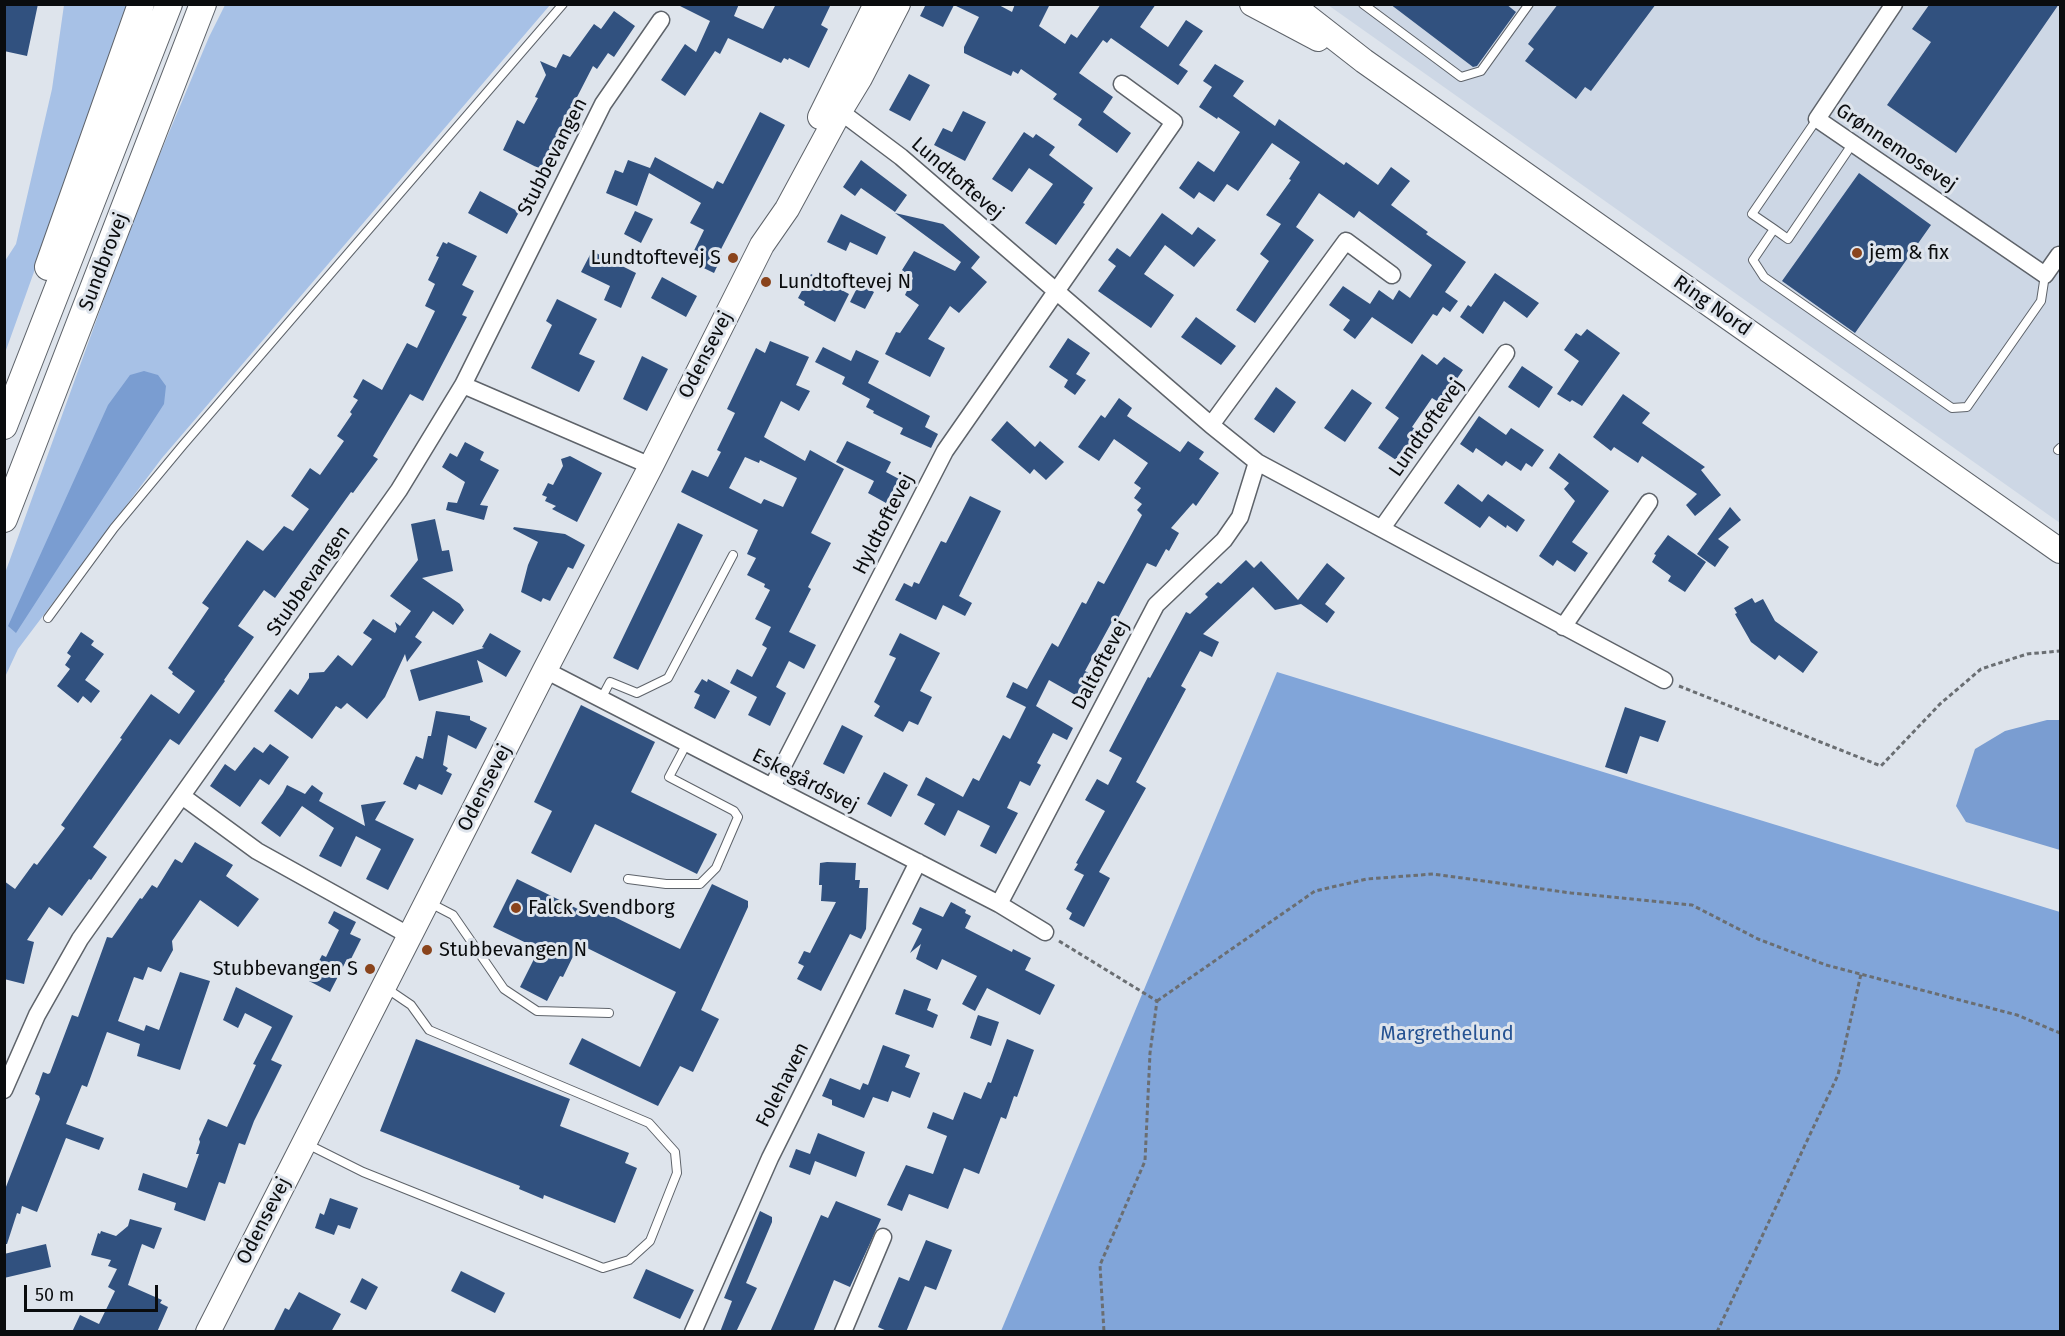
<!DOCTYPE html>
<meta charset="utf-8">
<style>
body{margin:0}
#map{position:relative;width:2065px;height:1336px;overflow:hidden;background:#dee4ec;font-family:"Fira Sans",sans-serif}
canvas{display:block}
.frame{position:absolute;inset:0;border:6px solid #0a0c0e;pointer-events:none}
.scale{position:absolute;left:24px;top:1285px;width:134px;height:27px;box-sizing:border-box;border:3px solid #0a0c0e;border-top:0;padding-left:8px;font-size:18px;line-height:21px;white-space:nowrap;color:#0a0c0e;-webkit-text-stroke:4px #dee4ec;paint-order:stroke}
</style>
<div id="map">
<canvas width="2065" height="1336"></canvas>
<div class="frame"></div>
<div class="scale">50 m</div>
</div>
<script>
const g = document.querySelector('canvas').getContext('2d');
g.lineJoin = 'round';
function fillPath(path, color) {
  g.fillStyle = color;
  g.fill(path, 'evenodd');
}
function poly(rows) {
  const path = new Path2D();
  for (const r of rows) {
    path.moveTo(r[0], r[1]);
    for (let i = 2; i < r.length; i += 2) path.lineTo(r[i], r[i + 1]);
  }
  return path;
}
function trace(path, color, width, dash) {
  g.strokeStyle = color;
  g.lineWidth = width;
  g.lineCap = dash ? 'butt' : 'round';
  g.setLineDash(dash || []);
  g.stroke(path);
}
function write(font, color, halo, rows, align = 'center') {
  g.font = font + ' "Fira Sans",sans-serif';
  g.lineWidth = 6;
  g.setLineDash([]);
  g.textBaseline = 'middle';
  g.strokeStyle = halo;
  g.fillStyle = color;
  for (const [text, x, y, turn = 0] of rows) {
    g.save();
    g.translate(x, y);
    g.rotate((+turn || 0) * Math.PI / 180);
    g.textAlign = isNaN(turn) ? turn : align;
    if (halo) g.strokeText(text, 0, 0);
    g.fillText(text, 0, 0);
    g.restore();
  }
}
fillPath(poly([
 [1328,5,2060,5,2060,523]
]), '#cdd7e5');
fillPath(poly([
 [64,5,128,5,89,118,5,353,5,261,16,244,52,89],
 [225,5,550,5,162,458,18,649,5,677,4,576,134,216,209,37]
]), '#a7c1e6');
fillPath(poly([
 [1277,672,2060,912,2060,1331,1001,1331]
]), '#81a5d9');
fillPath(poly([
 [144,371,158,375,166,386,164,404,16,633,8,626,108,405,130,375],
 [2047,720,2060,720,2060,850,1966,822,1956,806,1975,749,2005,731]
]), '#7a9dd1');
fillPath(poly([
 [4,4,38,4,27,56,4,51],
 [676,4,739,4,734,16,763,29,776,4,831,4,821,25,828,29,809,68,789,58,788,60,784,58,781,63,728,38,720,54,715,51,685,96,661,80,685,44,696,52,710,21],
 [926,4,997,4,1012,12,1015,4,1050,4,1039,26,1065,44,1071,34,1077,38,1101,4,1156,4,1140,27,1168,47,1186,20,1203,31,1179,65,1188,71,1178,85,1111,38,1107,43,1103,40,1079,73,1113,97,1103,112,1131,133,1117,153,1078,125,1082,119,1053,99,1057,94,1021,69,1018,74,1013,71,1011,76,964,53,964,47,979,17,954,5,943,27,920,16],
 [1390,4,1506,4,1516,12,1477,66,1473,67],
 [1558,4,1656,4,1591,91,1585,87,1576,99,1525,61,1534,49,1528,44],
 [2059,4,1956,153,1887,105,1931,42,1912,29,1929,5],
 [614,11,635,26,614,57,608,53,597,69,593,66,540,169,503,150,517,120,524,124,538,98,535,97,546,75,540,61,556,68,563,54,570,57,594,24,601,29],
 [1215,64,1244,81,1233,96,1275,126,1279,119,1344,165,1346,162,1378,185,1391,167,1410,181,1391,205,1428,232,1426,234,1466,262,1445,292,1458,301,1450,312,1443,307,1437,316,1433,314,1412,344,1372,317,1355,339,1343,330,1350,320,1329,305,1343,286,1370,304,1379,290,1393,300,1399,290,1410,298,1432,265,1359,211,1354,218,1319,193,1296,227,1314,240,1255,323,1236,310,1269,261,1260,254,1281,224,1266,215,1291,180,1289,179,1300,162,1272,143,1238,191,1227,184,1214,202,1199,192,1194,199,1179,188,1198,161,1214,172,1240,132,1218,117,1217,119,1199,107,1212,87,1203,81],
 [909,74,930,85,910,121,889,110],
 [963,111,986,122,965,161,934,145,943,128,952,132],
 [760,112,785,125,718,255,722,256,714,273,689,261,704,230,690,223,701,203,649,173,637,206,606,193,615,170,623,173,628,160,650,168,655,157,713,189,717,181,723,184],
 [1024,132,1033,138,1036,134,1055,147,1049,155,1093,188,1083,203,1085,204,1056,245,1025,223,1053,184,1029,168,1012,192,992,179],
 [861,160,907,195,895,212,861,188,855,196,843,187],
 [1859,173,1931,225,1855,333,1782,281],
 [480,191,519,212,507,234,468,213],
 [635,211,653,219,641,243,624,234],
 [895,213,943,224,980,257,971,268,987,282,959,313,950,306,928,339,945,348,930,377,885,354,896,332,900,333,919,305,905,295,913,278,902,270,914,251,955,271,961,262],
 [1162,213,1192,235,1198,227,1216,240,1194,267,1165,245,1144,274,1174,295,1151,328,1098,291,1116,266,1108,260,1117,248,1130,257],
 [841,214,886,237,877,255,850,242,846,251,827,242],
 [443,242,447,244,448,242,477,256,462,285,474,291,462,315,467,317,423,401,410,394,373,456,378,459,353,493,351,492,275,598,264,590,238,626,254,637,224,680,225,681,179,745,170,739,93,847,107,857,91,880,89,879,62,916,49,907,27,940,34,942,24,984,4,979,4,881,15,889,34,863,37,865,65,828,61,825,122,739,120,738,151,694,179,714,195,691,172,674,173,672,168,668,209,608,202,603,247,540,263,551,284,526,293,531,309,509,291,496,310,468,320,475,344,441,337,436,352,414,350,412,358,400,353,397,363,379,382,390,407,343,417,348,435,311,425,306,435,284,428,280,439,257,436,256],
 [592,251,636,273,621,308,604,300,610,286,581,272],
 [1495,273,1539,303,1527,318,1504,301,1483,334,1460,317,1468,305,1471,307],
 [811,274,849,294,835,322,804,305,805,302,798,298],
 [662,277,697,296,686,317,651,298],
 [859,284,874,292,865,309,850,302],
 [557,299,597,319,579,354,595,361,579,392,531,368,552,325,546,321],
 [1196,317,1236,346,1221,365,1181,337],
 [1587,329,1620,353,1582,406,1572,400,1570,402,1557,394,1579,361,1564,350,1576,333,1581,336],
 [1068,338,1090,353,1076,374,1086,380,1075,395,1064,387,1068,380,1049,367],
 [770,341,809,357,796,385,810,391,799,411,781,401,764,437,805,461,810,450,844,469,811,533,831,543,808,587,811,589,789,632,816,645,804,669,789,661,776,687,786,693,770,726,748,715,757,697,730,683,737,669,752,677,767,648,762,645,771,627,755,619,770,590,764,587,765,584,747,575,756,558,747,554,758,530,681,492,692,470,708,477,721,452,717,450,735,413,727,409,756,348,765,353],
 [745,457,759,463,760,460,797,478,783,507,764,499,761,504,729,488],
 [823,347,851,361,856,350,879,361,868,383,930,416,925,427,938,434,931,448,900,434,903,428,873,413,874,411,866,407,870,399,842,384,845,377,815,362],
 [1422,354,1437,365,1444,357,1463,370,1440,403,1432,398,1412,427,1420,432,1399,462,1378,448,1399,418,1385,408],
 [642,356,668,369,647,411,623,399],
 [1522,366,1553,387,1539,408,1508,387],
 [1276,387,1296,402,1274,433,1254,419],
 [1352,389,1372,403,1345,442,1324,428],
 [1623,394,1650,413,1642,423,1705,467,1701,470,1721,495,1695,516,1686,505,1697,494,1642,456,1638,463,1614,447,1611,451,1593,437],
 [1119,398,1132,408,1127,416,1180,452,1188,441,1204,452,1199,459,1219,473,1196,506,1193,503,1171,528,1179,533,1169,551,1166,549,1156,567,1147,563,1117,620,1114,618,1085,671,1091,674,1079,697,1049,680,1036,706,1073,728,1067,740,1053,733,1037,763,1041,765,1030,786,1020,781,1007,808,1018,813,996,854,980,846,990,826,958,810,945,836,924,824,935,804,917,795,926,777,963,797,973,778,979,781,1003,735,1010,739,1026,707,1006,697,1013,682,1027,689,1052,643,1058,647,1082,602,1086,604,1098,581,1104,584,1142,515,1137,510,1142,504,1134,498,1141,488,1134,483,1148,463,1114,439,1099,461,1078,447,1101,415,1105,418],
 [1479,416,1506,435,1511,428,1544,450,1532,467,1526,463,1521,471,1506,461,1502,466,1476,448,1473,453,1460,444],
 [1007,421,1035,447,1040,441,1064,462,1046,480,1034,469,1030,474,991,440],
 [847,441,891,462,886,472,899,479,886,503,868,493,874,481,836,462],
 [465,442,484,452,480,460,499,470,480,505,488,506,484,520,446,510,448,502,457,503,465,482,442,467,450,453,457,457],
 [1559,453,1609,491,1572,542,1588,553,1575,572,1557,560,1553,566,1539,556,1575,501,1564,489,1569,483,1549,468],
 [570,456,602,473,577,522,552,509,556,506,545,501,547,497,542,495,548,483,553,485,563,466,561,459],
 [1458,484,1482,502,1488,494,1525,520,1517,532,1507,525,1506,528,1489,516,1480,528,1444,503],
 [970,496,1001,511,959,596,972,603,965,616,943,605,936,620,895,600,904,583,912,587,914,582,919,584,941,541,946,543],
 [1730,507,1741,520,1718,539,1729,547,1715,567,1697,554],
 [435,519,442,551,449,550,453,571,422,578,460,604,464,610,453,625,433,611,415,637,422,642,407,662,405,654,385,697,367,719,347,703,341,709,336,706,312,739,274,711,290,689,298,695,309,678,309,673,324,672,338,655,352,666,372,639,363,633,373,619,395,633,397,629,395,622,400,626,411,611,390,596,418,560,411,524],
 [678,523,703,535,638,670,613,658],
 [514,527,565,534,585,545,573,569,568,567,550,601,543,598,541,602,521,592,528,565,538,542,513,529],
 [1668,535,1706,562,1685,592,1668,581,1671,576,1652,562,1656,555,1654,554],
 [1246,560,1254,568,1261,561,1298,600,1327,563,1345,578,1325,604,1335,612,1327,623,1301,604,1275,610,1253,587,1203,634,1219,642,1212,657,1200,651,1181,686,1186,689,1136,782,1146,788,1099,872,1110,878,1084,927,1069,919,1072,913,1066,909,1084,875,1074,870,1078,864,1076,863,1105,811,1085,800,1097,779,1108,785,1122,758,1109,751,1148,677,1150,678,1186,612,1190,614,1208,597,1205,594,1218,582,1221,584],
 [1752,598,1755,603,1763,599,1775,621,1818,652,1803,673,1779,655,1775,660,1751,642,1735,614,1737,613,1734,608],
 [81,632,94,641,91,645,104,654,85,680,100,691,91,703,83,696,78,703,57,686,70,669,65,665,71,656,67,653],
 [490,633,521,651,506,677,477,660,483,682,419,701,410,670,484,648,482,647],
 [900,633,940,653,920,691,932,697,918,725,909,721,903,732,874,716,880,706,874,702,896,658,889,655],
 [702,679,707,682,708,679,730,691,715,719,694,708,700,695,694,692],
 [581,705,655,742,631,792,717,834,697,874,595,824,571,873,531,853,552,811,534,802],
 [1625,707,1666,721,1658,742,1640,736,1627,774,1605,767],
 [436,711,470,716,470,720,487,728,476,749,448,735,443,765,448,768,446,771,452,774,442,795,419,784,416,790,403,784,416,756,423,759,428,736,431,736],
 [842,725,863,736,844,774,823,764],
 [270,744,289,757,269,785,260,779,240,807,210,786,225,764,235,771,254,747,263,753],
 [884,772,908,785,891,817,867,804],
 [287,785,305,794,312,785,323,793,319,801,365,826,361,805,386,801,375,820,414,839,388,890,366,879,381,849,356,836,341,867,319,856,334,828,302,806,280,837,261,823,283,793],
 [195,842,233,865,226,876,259,899,238,927,200,900,172,941,173,950,161,972,148,967,143,980,134,977,118,1021,144,1031,146,1025,159,1030,180,972,210,981,180,1070,137,1056,140,1044,107,1032,87,1087,82,1085,66,1124,104,1138,99,1150,66,1138,37,1212,22,1206,20,1214,17,1213,7,1244,4,1244,4,1192,40,1099,39,1096,35,1094,43,1072,48,1074,50,1073,72,1015,78,1017,107,937,112,938,140,898,142,899,152,885,157,888,175,859,182,863],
 [827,862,856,863,855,880,860,880,859,888,868,888,866,929,861,939,850,934,821,991,797,979,804,966,798,963,804,951,810,953,836,902,821,901,822,885,819,885,820,863],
 [517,879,592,916,596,908,680,949,712,884,748,901,748,907,701,1010,719,1019,693,1072,680,1066,658,1106,569,1064,582,1038,640,1067,676,992,579,944,563,977,560,976,547,1001,520,987,539,949,493,927],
 [951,902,966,910,965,913,971,916,965,928,1012,952,1013,949,1031,958,1025,970,1055,985,1040,1015,987,988,975,1011,962,1004,977,976,942,959,937,970,916,959,921,944,910,953,922,929,912,924,920,907,943,917],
 [334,911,356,922,350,934,361,939,350,961,347,959,330,992,309,981,322,955,326,957,339,930,328,923],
 [236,987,293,1016,271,1060,282,1065,254,1121,245,1145,239,1143,225,1184,219,1182,205,1221,174,1210,176,1203,138,1190,143,1173,187,1188,199,1154,196,1154,200,1142,199,1139,208,1119,227,1127,256,1065,253,1064,272,1027,245,1013,238,1028,223,1020],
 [904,989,931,999,927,1010,938,1015,933,1028,895,1014],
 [978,1015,999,1022,991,1046,970,1038],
 [416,1039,570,1099,560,1126,629,1153,625,1163,637,1168,615,1223,544,1195,543,1199,519,1189,520,1186,380,1131],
 [1007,1039,1034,1050,1017,1097,1014,1096,1006,1119,1001,1117,979,1174,964,1168,948,1209,909,1194,902,1211,887,1205,906,1165,933,1174,947,1136,927,1128,933,1112,953,1120,964,1092,981,1099,988,1082,991,1083],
 [883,1045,910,1055,905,1067,920,1073,910,1098,892,1091,888,1102,873,1097,864,1118,832,1105,832,1100,822,1096,830,1078,860,1090,863,1083,868,1085],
 [818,1133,865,1152,856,1177,815,1161,810,1175,789,1167,796,1149,810,1154],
 [330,1198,358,1208,350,1229,338,1225,334,1235,315,1228,320,1213,324,1215],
 [836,1201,881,1219,850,1287,834,1280,813,1332,770,1332,821,1215,828,1218],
 [760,1211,772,1217,772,1222,746,1283,757,1288,736,1332,720,1332,732,1301,724,1298],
 [130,1219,162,1228,154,1249,142,1244,128,1285,162,1300,160,1303,168,1307,157,1332,72,1332,80,1315,99,1324,115,1291,108,1287,117,1269,108,1266,111,1260,91,1255,98,1233,100,1234,101,1231,116,1236,128,1226],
 [926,1240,952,1250,936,1290,925,1286,906,1332,889,1332,878,1327,899,1277,909,1281],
 [46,1244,51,1267,4,1278,4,1254],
 [646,1269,694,1290,680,1319,633,1298],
 [461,1271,505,1293,495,1313,451,1291],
 [362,1278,378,1287,366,1310,350,1302],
 [299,1292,341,1314,331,1332,273,1332,285,1308,289,1310]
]), '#31517f');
const lane = poly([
 [1363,4,1461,77,1481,71,1529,4],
 [1817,119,1752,214,1774,229,1788,239,1853,143],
 [1774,229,1753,260,1764,277,1952,408,1967,407,2041,301,2045,275],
 [2058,450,2060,448],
 [48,618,114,528,183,445,563,4],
 [601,699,610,682,637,693,668,678,733,555],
 [628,879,666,884,700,884,716,868,738,817,734,811,669,777,687,743],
 [430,903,453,915,504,989,537,1011,609,1013],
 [307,1144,363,1172,603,1268,629,1260,650,1241,677,1173,675,1152,649,1123,429,1030,411,1005,386,988]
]);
const street = poly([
 [1894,4,1817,119,2045,275,2059,255,2060,256],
 [833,106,901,157,1211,425,1257,462,1664,680],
 [463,385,651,466],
 [1211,425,1346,241,1392,275],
 [1382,528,1506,353],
 [1563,627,1649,502],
 [545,670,999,904,1045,932],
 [772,787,945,451,1174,122,1122,84],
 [182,796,257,851,410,936],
 [999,904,1156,605,1224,540,1240,517,1257,462],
 [4,1090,37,1015,80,939,399,490,463,385,603,104,661,20],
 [693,1332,770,1158,918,862],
 [843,1332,883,1237]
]);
const secondary = poly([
 [1252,4,1318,39],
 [1291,4,1364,61,2060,551],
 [820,117,876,4],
 [208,1332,545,670,651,466,762,245,787,209,840,111,860,78,898,4]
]);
const primary = poly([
 [48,267,141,4],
 [4,426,169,4],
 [4,519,203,4]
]);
trace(lane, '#5e636a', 10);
trace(street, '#5e636a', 19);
trace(secondary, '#5e636a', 26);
trace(primary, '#5e636a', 28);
trace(poly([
 [1679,686,1881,766,1940,704,1981,669,2027,654,2060,651],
 [1059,941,1157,1001,1150,1053,1145,1161,1100,1265,1104,1332],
 [1157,1001,1315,891,1367,879,1433,874,1571,893,1692,905,1758,939,1826,965,2017,1015,2060,1033],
 [1717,1332,1838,1075,1861,974]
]), '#6a6e72', 3, [4.5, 3]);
trace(lane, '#fff', 8);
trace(street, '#fff', 16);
trace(secondary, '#fff', 24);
trace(primary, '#fff', 26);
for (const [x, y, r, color] of [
 [1857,253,6,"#8a441c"],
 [733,258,6,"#8a441c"],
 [766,282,6,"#8a441c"],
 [516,908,6,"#8a441c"],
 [427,950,6,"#8a441c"],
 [370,969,6,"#8a441c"]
]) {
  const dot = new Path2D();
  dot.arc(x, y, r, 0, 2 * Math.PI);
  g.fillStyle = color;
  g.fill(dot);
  trace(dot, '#dee4ec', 2);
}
write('20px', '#0a0c0e', '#dee4ec', [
 ["Grønnemosevej",1896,148,34],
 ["Stubbevangen",553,157,-63],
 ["Lundtoftevej",957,179,41],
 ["Sundbrovej",104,262,-69],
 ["Ring Nord",1712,306,35],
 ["Odensevej",706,355,-63],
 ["Lundtoftevej",1427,428,-55],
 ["Hyldtoftevej",884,524,-63],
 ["Stubbevangen",309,581,-55],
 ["Daltoftevej",1101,665,-62],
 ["Eskegårdsvej",805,781,27],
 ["Odensevej",485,788,-63],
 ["Folehaven",783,1085,-63],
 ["Odensevej",264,1221,-63]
]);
write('20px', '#0a0c0e', '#dee4ec', [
 ["jem & fix",1869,253],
 ["Lundtoftevej S",721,258,"right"],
 ["Lundtoftevej N",778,282],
 ["Falck Svendborg",528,908],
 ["Stubbevangen N",439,950],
 ["Stubbevangen S",358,969,"right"]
], 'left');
write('20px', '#255292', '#dee4ec', [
 ["Margrethelund",1447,1034]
]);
</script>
